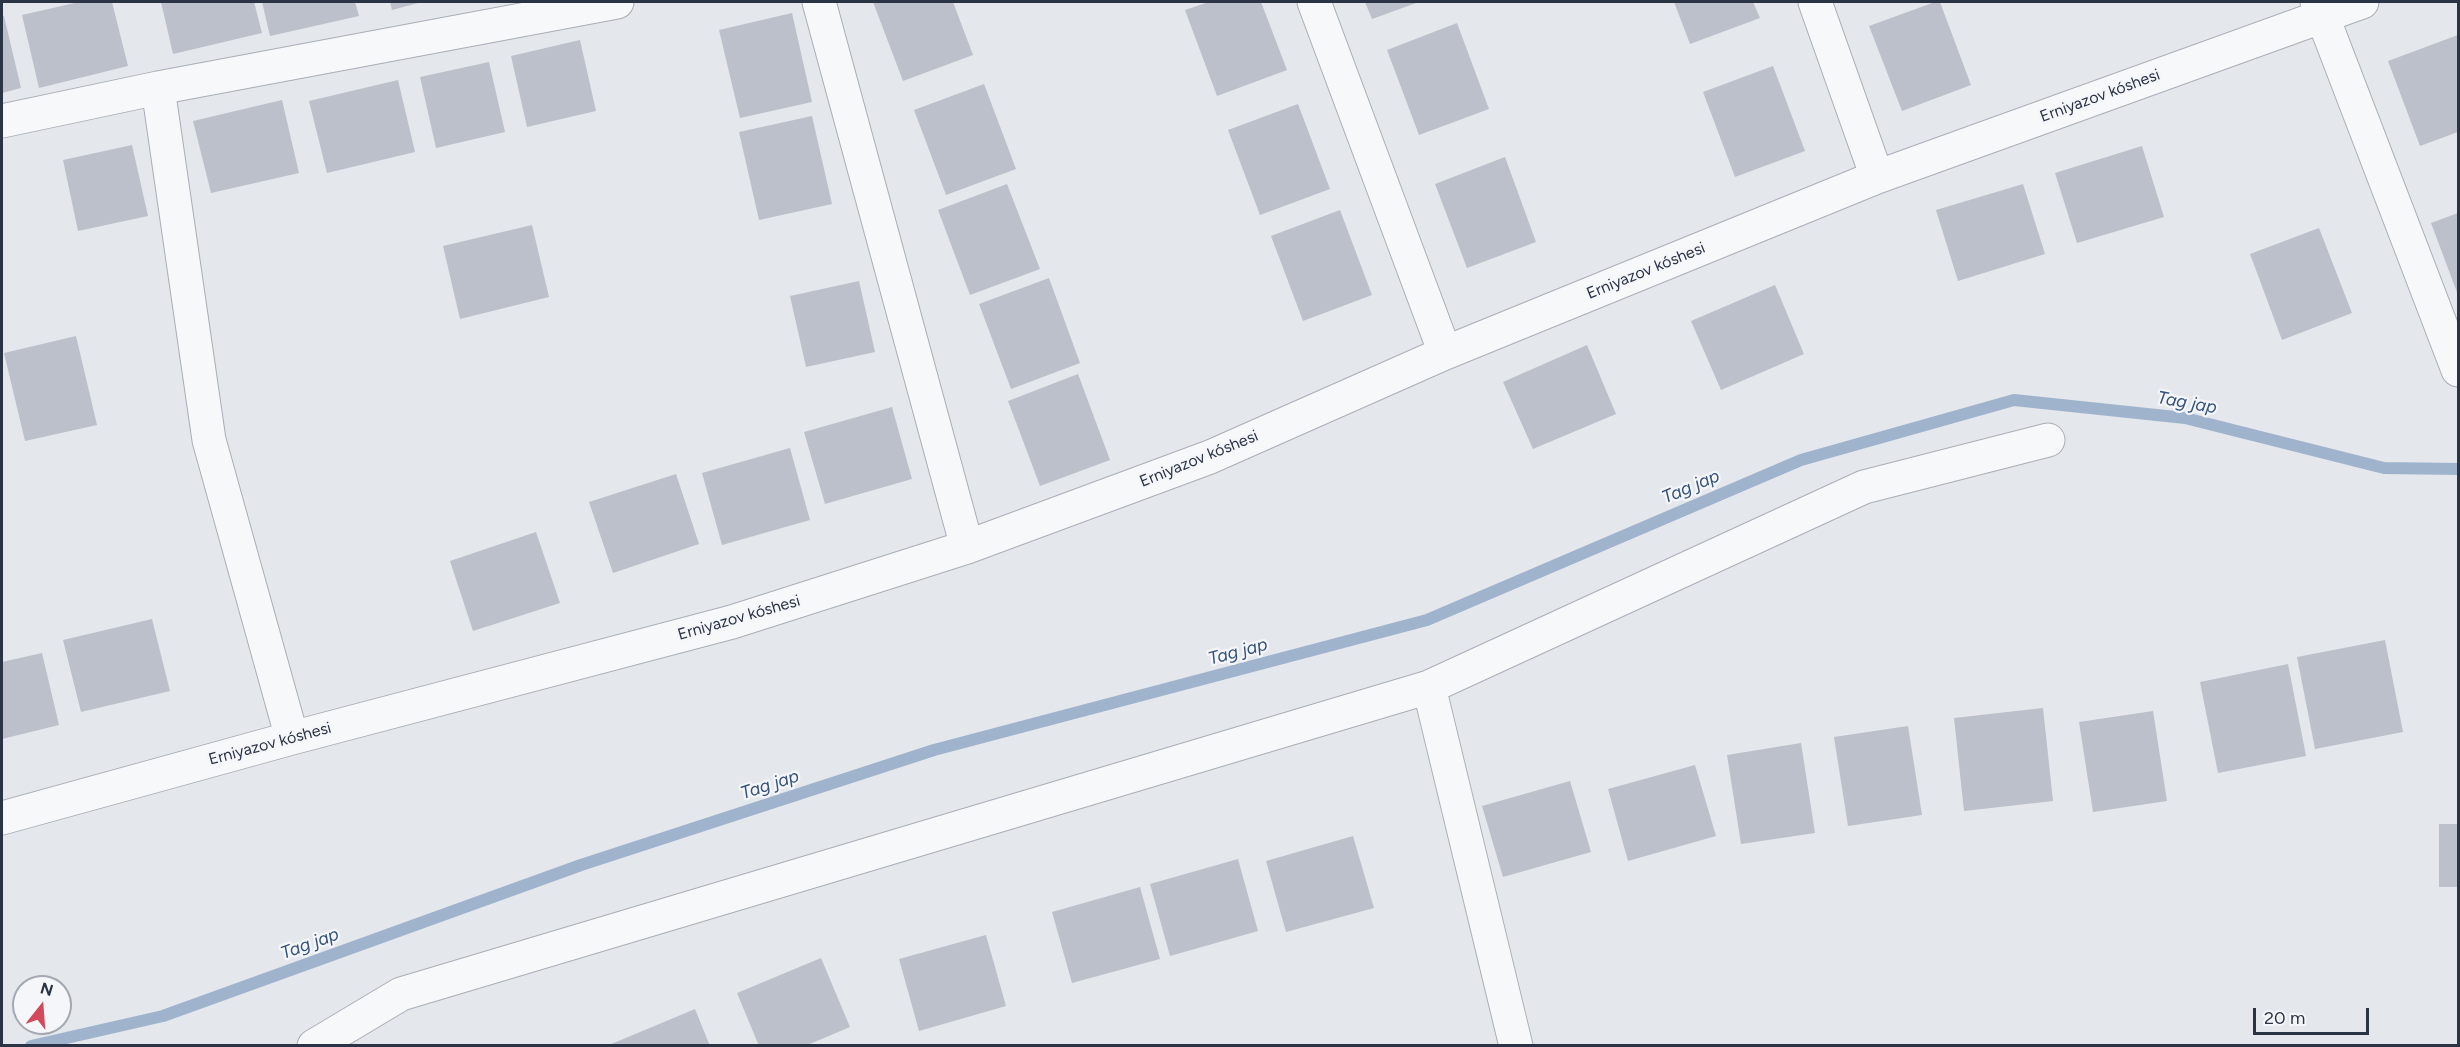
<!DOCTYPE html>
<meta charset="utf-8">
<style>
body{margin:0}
#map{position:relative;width:2460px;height:1047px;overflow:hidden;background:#e4e7ec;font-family:Figtree,sans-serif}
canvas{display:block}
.frame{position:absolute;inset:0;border:3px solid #2b3445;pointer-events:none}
.north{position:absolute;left:12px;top:975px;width:60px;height:60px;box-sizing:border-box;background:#f4f6f9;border:2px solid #a4a8b1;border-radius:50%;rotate:17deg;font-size:16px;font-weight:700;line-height:24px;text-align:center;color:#2b3445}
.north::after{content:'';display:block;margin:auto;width:21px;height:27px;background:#d1495b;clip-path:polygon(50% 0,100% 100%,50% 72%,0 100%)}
.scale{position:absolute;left:2253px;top:1008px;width:116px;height:27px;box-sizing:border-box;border:3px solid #2b3445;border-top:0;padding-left:8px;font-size:18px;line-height:21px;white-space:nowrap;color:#2b3445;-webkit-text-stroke:4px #f4f6f9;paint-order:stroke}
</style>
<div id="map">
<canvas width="2460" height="1047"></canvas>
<div class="frame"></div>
<div class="north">N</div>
<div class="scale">20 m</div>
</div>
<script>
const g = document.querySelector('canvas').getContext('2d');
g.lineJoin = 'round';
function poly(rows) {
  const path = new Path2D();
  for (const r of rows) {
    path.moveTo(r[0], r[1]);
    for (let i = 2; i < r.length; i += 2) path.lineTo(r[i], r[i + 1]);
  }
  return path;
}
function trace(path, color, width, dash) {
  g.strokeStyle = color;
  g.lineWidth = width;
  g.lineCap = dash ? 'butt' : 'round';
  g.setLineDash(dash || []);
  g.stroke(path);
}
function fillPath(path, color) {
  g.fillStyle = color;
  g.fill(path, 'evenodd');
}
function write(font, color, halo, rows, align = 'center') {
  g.font = font + ' Figtree,sans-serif';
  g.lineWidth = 4.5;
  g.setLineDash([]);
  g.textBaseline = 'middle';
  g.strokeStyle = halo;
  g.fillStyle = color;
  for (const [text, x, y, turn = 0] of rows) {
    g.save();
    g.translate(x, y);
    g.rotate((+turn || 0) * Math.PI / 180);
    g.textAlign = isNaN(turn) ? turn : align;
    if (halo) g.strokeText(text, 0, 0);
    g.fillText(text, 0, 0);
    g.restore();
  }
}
trace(poly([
 [31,1046,163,1016,581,865,934,750,1427,620,1801,460,2014,400,2185,418,2384,468,2458,469]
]), '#9fb4cc', 12);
fillPath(poly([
 [79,2,112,2,128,66,39,88,22,15],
 [161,2,254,2,262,33,173,54],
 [262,2,355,2,359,16,270,36],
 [390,2,422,2,392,10],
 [873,2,953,2,973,55,903,81],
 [1209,2,1261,2,1287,70,1217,96,1185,10],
 [1365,2,1419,2,1372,19],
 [1674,2,1753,2,1760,18,1690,44],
 [1935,2,1940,2,1971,85,1902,111,1869,26],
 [792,13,812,102,740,118,719,30],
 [2,16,4,16,21,88,2,93],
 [1457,23,1489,109,1419,135,1387,50],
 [2458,35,2458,132,2420,146,2388,61],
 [580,40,596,111,527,127,511,56],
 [489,62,505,132,436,148,420,77],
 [1773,66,1805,151,1735,177,1703,92],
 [398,80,415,152,327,173,309,101],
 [984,84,1016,169,946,195,914,110],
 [282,100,299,173,211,193,193,121],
 [1298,104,1330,189,1260,215,1228,130],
 [812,116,832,204,759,220,739,132],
 [132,145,148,216,78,231,63,160],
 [2142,146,2164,217,2077,243,2055,173],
 [1505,157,1536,242,1467,268,1435,184],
 [1007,184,1040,269,970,295,938,210],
 [2023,184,2045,254,1958,281,1936,210],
 [1340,210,1372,295,1303,321,1271,236],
 [2458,213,2458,295,2431,223],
 [532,225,549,297,460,319,443,246],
 [2319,228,2352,313,2282,340,2250,254],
 [1049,278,1080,363,1011,389,979,304],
 [859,281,875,352,806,367,790,296],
 [1775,285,1804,354,1721,390,1691,321],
 [76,336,97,425,25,441,4,353],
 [1587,345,1616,414,1533,449,1503,382],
 [1078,374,1110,460,1040,486,1008,401],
 [892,407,912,479,825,504,804,432],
 [790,448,810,520,722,545,702,473],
 [676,474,699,544,613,573,589,502],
 [536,532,560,603,473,631,450,561],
 [152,619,170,691,81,712,63,640],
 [2385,640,2403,732,2315,749,2297,657],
 [42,653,59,725,2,739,2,662],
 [2288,664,2306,756,2218,773,2200,682],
 [2043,708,2053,801,1964,811,1954,718],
 [2153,711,2167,801,2093,812,2079,722],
 [1908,726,1922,815,1848,826,1834,737],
 [1801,743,1815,833,1741,844,1727,755],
 [1695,765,1716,836,1628,861,1608,789],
 [1570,781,1591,852,1503,877,1482,806],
 [2439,824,2458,824,2458,887,2439,887],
 [1353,836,1374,908,1286,932,1266,861],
 [1238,859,1258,931,1170,956,1150,884],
 [1140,887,1160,959,1072,983,1052,912],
 [986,935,1006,1006,919,1031,899,959],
 [821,958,850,1027,805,1046,759,1046,737,993],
 [695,1009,710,1046,609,1046,609,1045]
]), '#bbc0ca');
const minor = poly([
 [819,2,967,547],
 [1314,2,1445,353],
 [1815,2,1877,177],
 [2317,2,2458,370],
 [158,88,209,440,292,738],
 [2,121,158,88,617,2],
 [1429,687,1516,1046],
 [2,818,292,738,732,622,967,547,1210,457,1445,353,1877,177,2362,2],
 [314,1046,401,994,1429,687,1864,487,2048,440]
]);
trace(minor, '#a9aeb7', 35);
trace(minor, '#f7f8fa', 33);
write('16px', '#2b3445', '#f4f6f9', [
 ["Erniyazov kóshesi",2100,96,-20],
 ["Erniyazov kóshesi",1646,271,-22],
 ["Erniyazov kóshesi",1199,459,-22],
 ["Erniyazov kóshesi",739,618,-16],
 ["Erniyazov kóshesi",270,744,-15]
]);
write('italic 18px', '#34527a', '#f4f6f9', [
 ["Tag jap",2187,403,10],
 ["Tag jap",1691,487,-23],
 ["Tag jap",1238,652,-15],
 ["Tag jap",770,785,-18],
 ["Tag jap",310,944,-20]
]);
</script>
